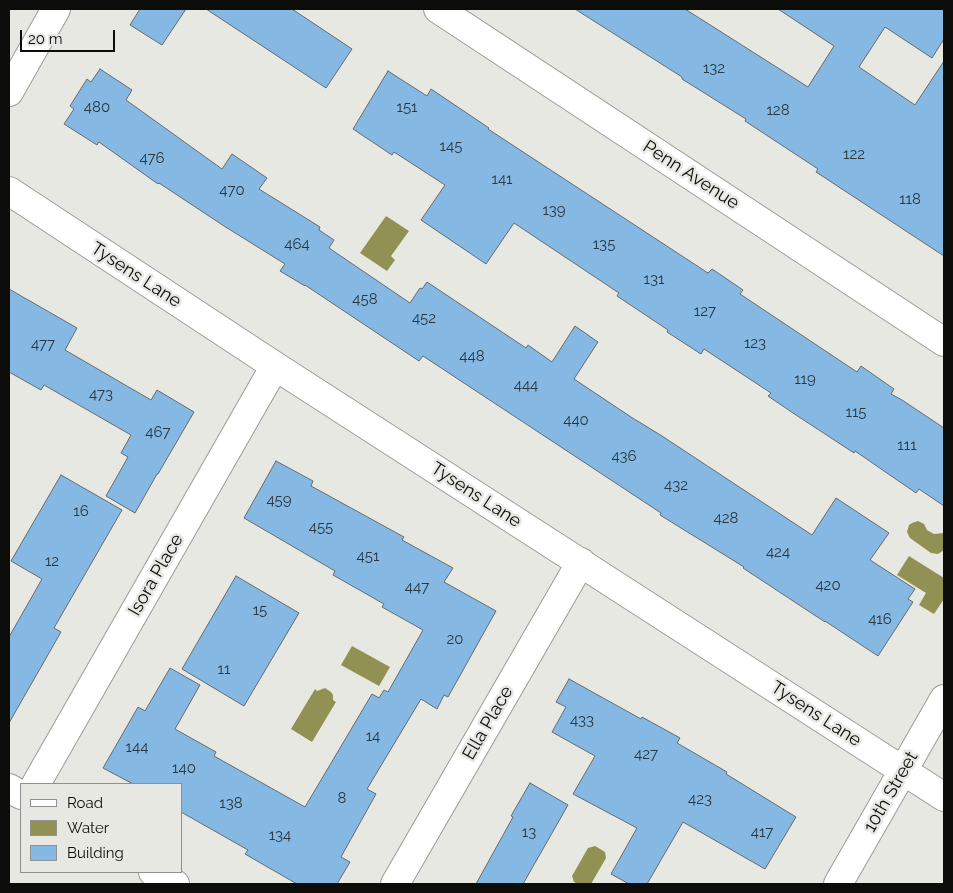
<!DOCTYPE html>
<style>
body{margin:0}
#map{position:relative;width:953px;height:893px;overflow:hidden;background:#e8e8e3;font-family:Raleway,sans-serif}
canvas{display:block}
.frame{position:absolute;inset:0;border:10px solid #0c0c0b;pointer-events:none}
.legend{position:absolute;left:20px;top:783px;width:162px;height:90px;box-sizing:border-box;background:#e8e8e3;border:1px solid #90908d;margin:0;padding:6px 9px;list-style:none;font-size:15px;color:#0c0c0b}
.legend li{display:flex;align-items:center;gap:10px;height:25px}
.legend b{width:25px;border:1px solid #90908d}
.scale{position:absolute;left:20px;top:30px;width:95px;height:22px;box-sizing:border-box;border:2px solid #0c0c0b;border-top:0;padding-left:6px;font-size:15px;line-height:18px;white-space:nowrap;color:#0c0c0b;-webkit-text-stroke:4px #e8e8e3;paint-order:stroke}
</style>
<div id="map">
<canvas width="953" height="893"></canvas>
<div class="frame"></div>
<ul class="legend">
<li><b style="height:6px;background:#fff"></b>Road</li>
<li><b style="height:14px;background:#929154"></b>Water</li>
<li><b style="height:14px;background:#85b9e3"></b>Building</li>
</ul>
<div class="scale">20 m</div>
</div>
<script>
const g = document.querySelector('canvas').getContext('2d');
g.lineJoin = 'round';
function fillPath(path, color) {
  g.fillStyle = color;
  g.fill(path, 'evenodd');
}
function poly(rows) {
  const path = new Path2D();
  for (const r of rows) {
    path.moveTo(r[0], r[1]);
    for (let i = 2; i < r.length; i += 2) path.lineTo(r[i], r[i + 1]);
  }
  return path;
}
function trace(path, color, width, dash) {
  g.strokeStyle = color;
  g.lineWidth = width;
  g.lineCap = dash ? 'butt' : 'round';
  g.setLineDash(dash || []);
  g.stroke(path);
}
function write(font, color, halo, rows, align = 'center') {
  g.font = font + ' Raleway,sans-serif';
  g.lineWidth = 5;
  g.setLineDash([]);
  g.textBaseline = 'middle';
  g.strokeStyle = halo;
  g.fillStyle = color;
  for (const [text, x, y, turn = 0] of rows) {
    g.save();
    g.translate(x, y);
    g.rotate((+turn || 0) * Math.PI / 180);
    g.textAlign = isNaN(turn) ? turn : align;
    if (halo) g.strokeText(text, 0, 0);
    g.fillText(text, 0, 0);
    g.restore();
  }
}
fillPath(poly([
 [386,216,409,231,391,256,395,260,387,271,360,253],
 [918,521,924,524,927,530,934,534,944,533,944,550,938,554,931,553,910,538,907,532,909,525,912,523],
 [909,556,944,578,944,599,934,614,919,605,926,593,897,575],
 [352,646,390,667,379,686,341,665],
 [325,688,331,692,333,695,333,700,336,702,312,742,291,729,315,689,317,691],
 [595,846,605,852,606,858,591,884,578,884,574,882,572,876,588,848]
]), '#929154');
const building = poly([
 [140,9,186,9,162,45,130,25,140,9],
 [206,9,292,9,352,49,326,88,206,9],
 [575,9,685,9,808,87,834,46,778,9,944,9,944,39,932,58,885,27,859,67,915,105,944,61,944,256,816,172,818,169,745,121,746,119,682,79,682,77,575,9],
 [100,69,132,90,126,100,222,169,232,154,267,178,259,189,320,227,319,230,334,240,329,248,410,303,420,288,422,289,427,282,526,348,528,345,552,362,575,326,598,342,574,379,631,417,662,436,812,535,836,498,889,533,870,560,915,589,908,599,913,602,878,656,825,621,825,622,743,568,744,567,660,515,661,513,423,356,419,361,305,285,305,286,280,271,285,264,224,226,159,183,158,184,99,142,97,145,64,124,74,109,70,106,87,79,91,82,100,69],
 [388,71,427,96,431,89,489,128,488,129,708,273,712,269,743,290,740,294,857,372,861,366,894,389,891,394,902,400,944,428,944,506,919,489,916,493,855,451,854,453,793,413,768,396,771,393,704,349,701,354,667,332,668,330,617,296,619,293,514,223,486,264,421,220,445,185,394,152,392,155,353,129,388,71],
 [9,289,77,328,65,350,151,400,157,390,194,412,158,474,157,474,135,513,106,496,128,457,121,453,131,435,44,385,41,390,9,372,9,289],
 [276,461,313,481,311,486,404,537,402,540,453,568,444,582,496,611,448,697,444,695,437,709,421,699,367,789,376,794,341,857,350,862,337,884,297,884,245,854,248,850,181,812,181,784,133,784,103,768,138,707,145,711,170,668,200,685,175,729,216,752,214,756,305,807,372,694,379,698,384,690,388,692,423,630,382,607,384,604,333,575,335,571,244,518,276,461],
 [61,475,122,510,54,628,61,632,9,723,9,637,42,579,11,561,61,475],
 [236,576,299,613,244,706,182,669,236,576],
 [569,679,641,719,642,717,680,738,677,743,727,772,726,774,796,817,765,869,683,822,647,884,629,884,611,874,637,828,573,794,595,756,552,732,566,707,556,702,569,679],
 [530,783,568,805,523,884,476,884,513,817,511,816,530,783]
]);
fillPath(building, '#85b9e3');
trace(building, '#666a6d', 1);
const minor = poly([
 [438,9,944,342],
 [9,92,56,9],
 [9,191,275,366,944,797],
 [36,784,275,366],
 [9,788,21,795],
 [153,872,175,884],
 [395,884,581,562],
 [838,884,944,699]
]);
trace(minor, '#9b9b96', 30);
trace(minor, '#fff', 28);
write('15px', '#2a3741', null, [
 ["132",714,68],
 ["480",97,107],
 ["151",407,107],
 ["128",778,110],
 ["145",451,146],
 ["122",854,154],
 ["476",152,158],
 ["141",502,179],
 ["470",232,190],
 ["118",910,199],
 ["139",554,210],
 ["464",297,244],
 ["135",604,244],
 ["131",654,279],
 ["458",365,299],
 ["127",705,311],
 ["452",424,318],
 ["123",755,343],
 ["477",43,344],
 ["448",472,356],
 ["119",805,379],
 ["444",526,385],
 ["473",101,394],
 ["115",856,412],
 ["440",576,420],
 ["467",158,432],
 ["111",907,445],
 ["436",624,456],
 ["432",676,485],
 ["459",279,500],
 ["16",81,511],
 ["428",726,518],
 ["455",321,527],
 ["424",778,552],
 ["451",368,556],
 ["12",52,561],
 ["420",828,585],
 ["447",417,587],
 ["15",260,610],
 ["416",880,619],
 ["20",455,639],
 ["11",224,669],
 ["433",582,720],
 ["14",373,736],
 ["144",137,747],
 ["427",646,754],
 ["140",184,768],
 ["8",342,798],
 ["423",700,799],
 ["138",231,803],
 ["13",529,832],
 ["417",762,832],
 ["134",280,835]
]);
write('18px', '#0c0c0b', '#e8e8e3', [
 ["Penn Avenue",691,175,33],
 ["Tysens Lane",136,275,33],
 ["Tysens Lane",476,495,33],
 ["Isora Place",156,575,-60],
 ["Tysens Lane",816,714,33],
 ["Ella Place",488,723,-60],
 ["10th Street",891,792,-60]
]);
</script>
